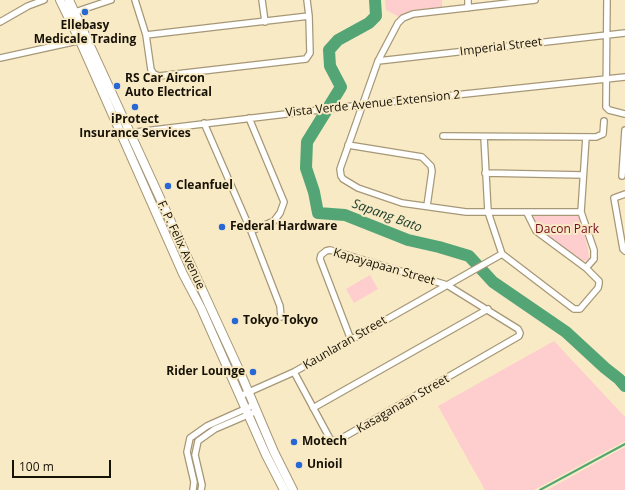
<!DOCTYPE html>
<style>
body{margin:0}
#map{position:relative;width:625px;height:490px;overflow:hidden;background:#f9eac6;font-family:"Open Sans",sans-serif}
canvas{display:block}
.scale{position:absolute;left:12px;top:460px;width:99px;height:18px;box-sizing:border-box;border:2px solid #171206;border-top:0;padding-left:5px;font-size:12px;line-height:14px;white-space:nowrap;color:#171206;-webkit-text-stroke:3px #f9eac6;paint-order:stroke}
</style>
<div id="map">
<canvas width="625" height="490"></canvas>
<div class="scale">100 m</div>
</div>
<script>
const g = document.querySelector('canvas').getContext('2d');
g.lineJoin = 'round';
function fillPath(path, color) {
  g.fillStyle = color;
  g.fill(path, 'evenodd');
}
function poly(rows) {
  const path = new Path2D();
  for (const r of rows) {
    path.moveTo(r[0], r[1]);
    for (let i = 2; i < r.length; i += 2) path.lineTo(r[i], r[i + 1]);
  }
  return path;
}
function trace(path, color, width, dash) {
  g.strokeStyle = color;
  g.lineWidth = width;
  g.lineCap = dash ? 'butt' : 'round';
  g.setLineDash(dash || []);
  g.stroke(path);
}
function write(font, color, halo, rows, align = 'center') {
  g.font = font + ' "Open Sans",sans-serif';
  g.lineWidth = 4;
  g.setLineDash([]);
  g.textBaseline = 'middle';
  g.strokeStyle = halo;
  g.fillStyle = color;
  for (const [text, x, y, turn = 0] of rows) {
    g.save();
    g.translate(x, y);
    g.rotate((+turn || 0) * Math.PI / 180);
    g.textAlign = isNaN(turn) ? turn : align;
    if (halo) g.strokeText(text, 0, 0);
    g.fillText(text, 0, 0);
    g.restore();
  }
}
fillPath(poly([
 [385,0,442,0,442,10,406,14,401,18,386,10],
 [579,213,588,249,589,260,582,261,540,231,531,215],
 [370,275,378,289,354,303,346,289],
 [554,341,625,417,625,441,534,490,485,490,438,406],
 [625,447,625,490,547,490]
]), '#fecdcd');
trace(poly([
 [540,490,625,444]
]), '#53a576', 2);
trace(poly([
 [375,0,376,16,369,23,338,40,329,50,330,66,341,87,307,142,306,168,314,192,318,213,345,215,408,240,439,247,469,256,493,282,566,332,605,368,619,379,625,386]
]), '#53a576', 12);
const street = poly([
 [135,0,146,35,151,70,154,74,159,76,306,59,310,53,309,16,307,0],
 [262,0,265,22],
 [468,0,468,8],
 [535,0,413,14,403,18,398,23,378,61,340,169,341,176,343,179,358,188,402,203,466,212,581,212],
 [607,0,606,107,609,110,625,114],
 [72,13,111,0],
 [0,22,28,6,44,0],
 [146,35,309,16],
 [0,58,82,40],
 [378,61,625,33],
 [249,118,284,202,280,213,274,221,251,231],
 [204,123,251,231,280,306,281,317],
 [128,133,361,105,625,77],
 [443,136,596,137,603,134,604,121],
 [484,137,488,212,502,254,574,309,580,309,598,288,599,284,599,281,586,268,536,231,527,213],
 [586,137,581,212,594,250,594,259,586,268],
 [348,145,422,157,431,166,432,171,427,206],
 [485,173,583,175],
 [622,176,625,130],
 [625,194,614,198,623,249,625,251],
 [294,372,329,437,331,440,337,441,519,336,520,333,518,329,447,285,330,250,326,251,321,255,320,259,351,340],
 [240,396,294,372,502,254],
 [313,408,488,309],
 [193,490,194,482,187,452,190,438,207,426,254,405],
 [201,490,202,485,195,455,198,441,215,429,257,411]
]);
const secondary = poly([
 [60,0,80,41,183,274,201,308,266,455,284,490],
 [69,0,240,372,274,452,293,490]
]);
trace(street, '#a69877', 8);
trace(secondary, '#a69877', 10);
trace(street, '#fff', 5.5);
trace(secondary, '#fff', 8);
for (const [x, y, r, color] of [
 [85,12,4,"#2768d5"],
 [117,86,4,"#2768d5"],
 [135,107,4,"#2768d5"],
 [168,186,4,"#2768d5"],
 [222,227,4,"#2768d5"],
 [235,321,4,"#2768d5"],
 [253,372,4,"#2768d5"],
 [294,442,4,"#2768d5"],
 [299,465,4,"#2768d5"]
]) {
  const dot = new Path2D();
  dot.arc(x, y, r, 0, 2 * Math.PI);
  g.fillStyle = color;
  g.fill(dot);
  trace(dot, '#f9eac6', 1.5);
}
write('bold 12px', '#171206', '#f9eac6', [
 ["Ellebasy",85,26,"center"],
 ["Medicale Trading",85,40,"center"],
 ["RS Car Aircon",125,79],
 ["Auto Electrical",125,93],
 ["iProtect",135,120,"center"],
 ["Insurance Services",135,134,"center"],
 ["Cleanfuel",176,186],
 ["Federal Hardware",230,227],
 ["Tokyo Tokyo",243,321],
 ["Rider Lounge",245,372,"right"],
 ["Motech",302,442],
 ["Unioil",307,465]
], 'left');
write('12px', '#171206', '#f9eac6', [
 ["Imperial Street",501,47,-7],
 ["Vista Verde Avenue Extension 2",373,104,-6],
 ["F. P. Felix Avenue",181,245,65],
 ["Kapayapaan Street",384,267,16],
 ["Kaunlaran Street",345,343,-30],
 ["Kasaganaan Street",403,404,-30]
]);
write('12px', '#74081e', '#f9eac6', [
 ["Dacon Park",567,230]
]);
write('italic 13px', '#193c28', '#f9eac6', [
 ["Sapang Bato",387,216,20]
]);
</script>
